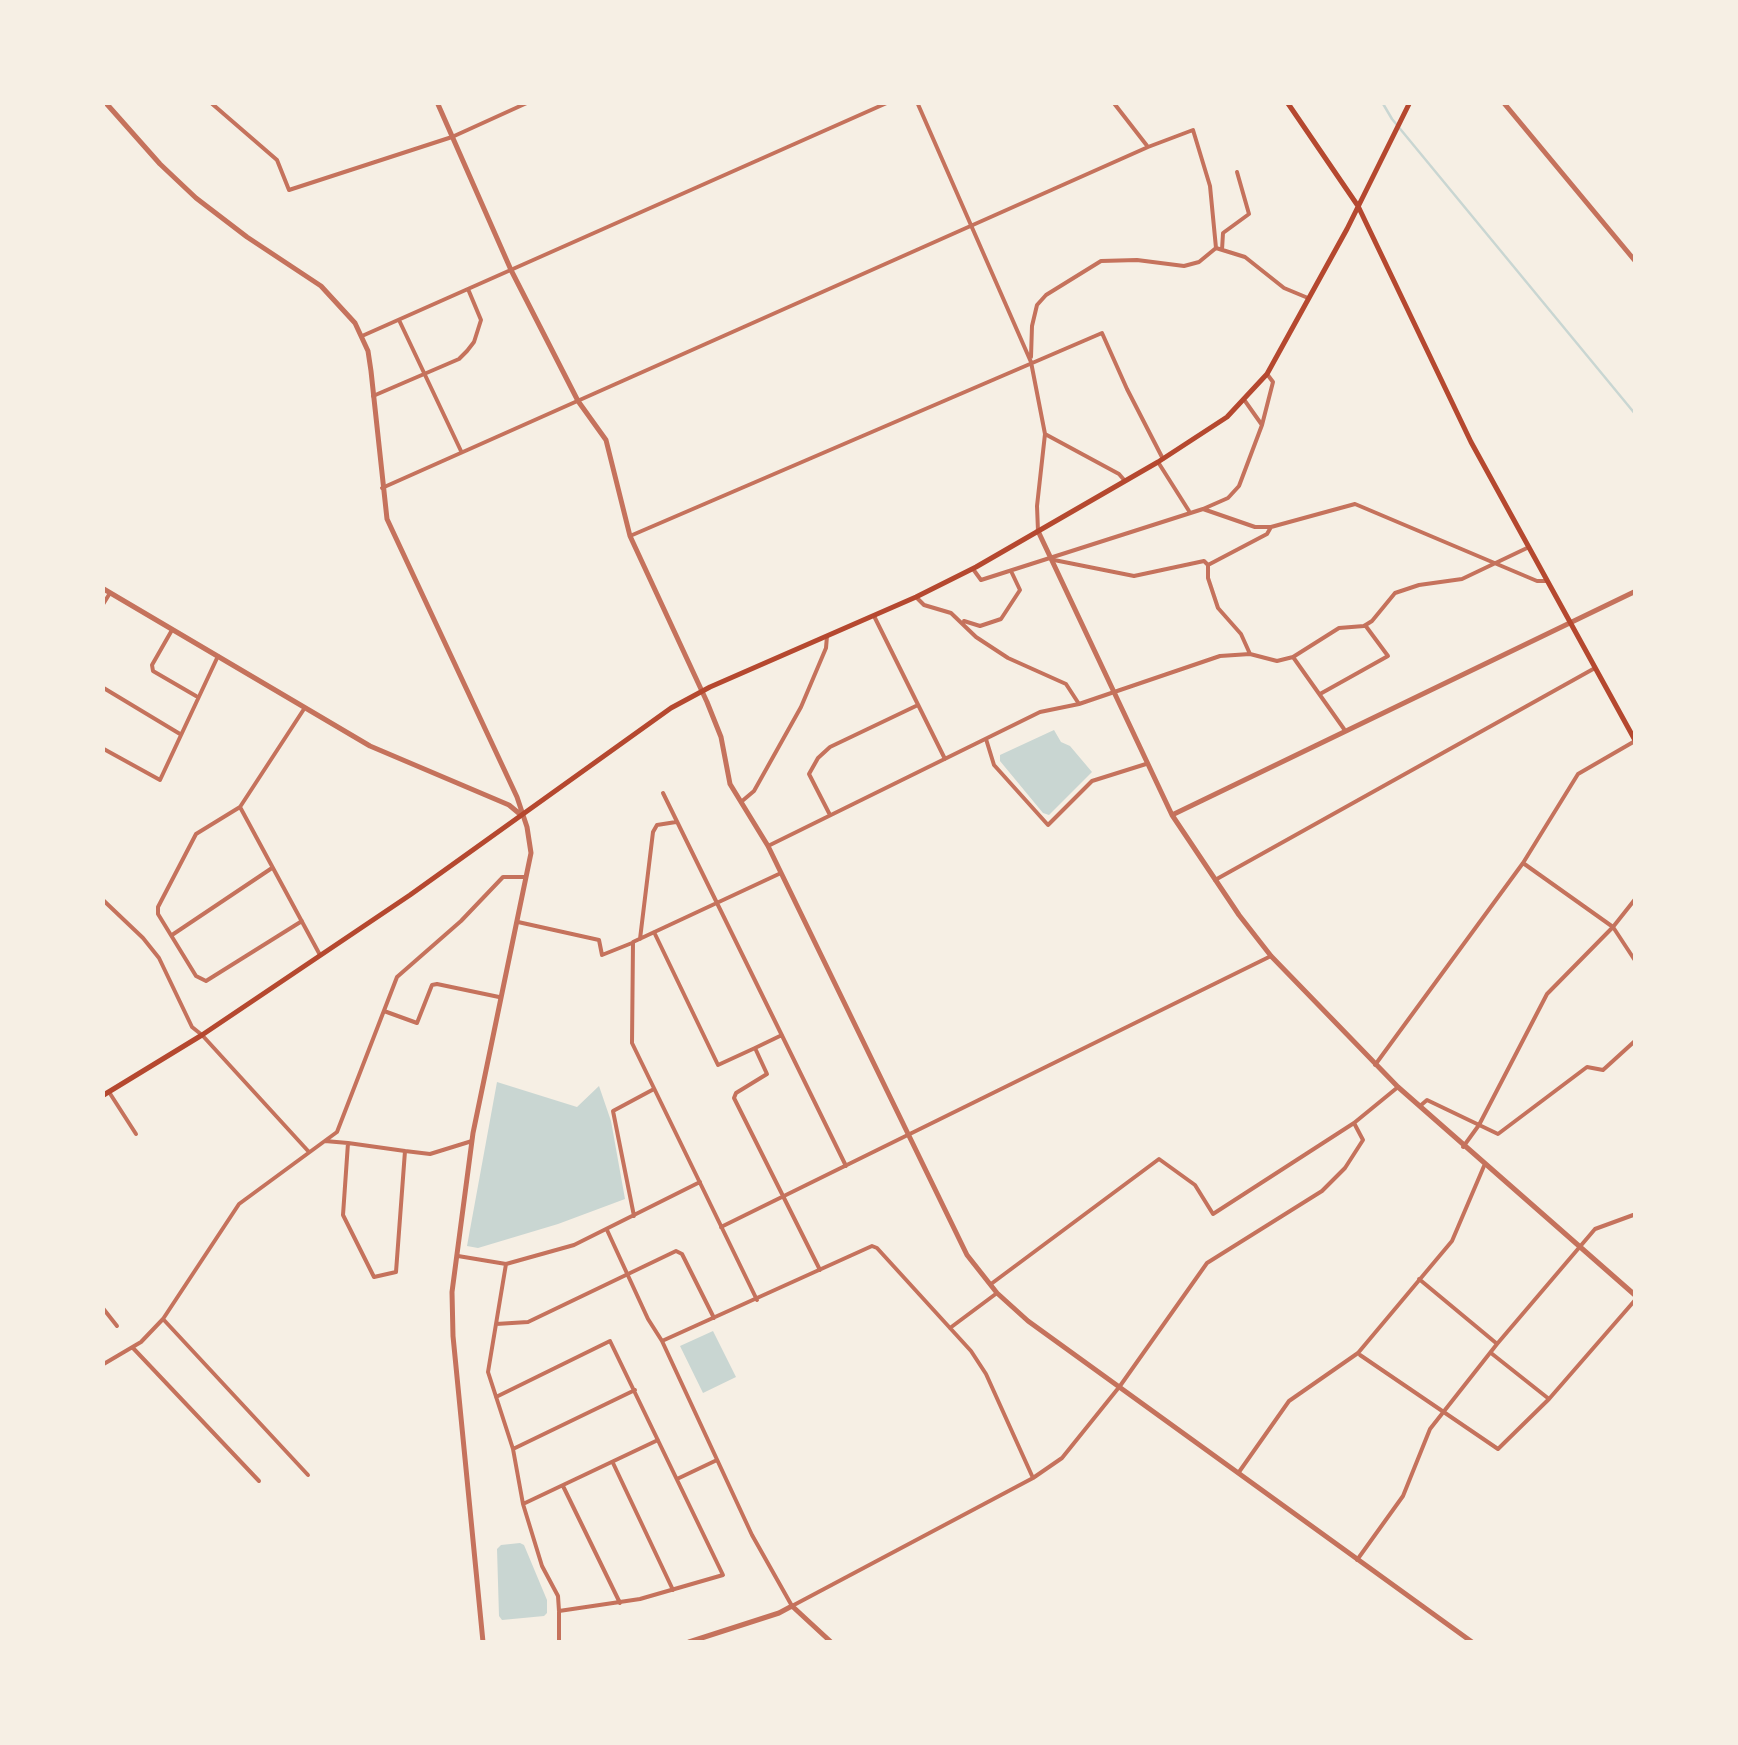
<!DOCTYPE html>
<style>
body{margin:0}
#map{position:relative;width:1738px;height:1745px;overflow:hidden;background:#f6efe4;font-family:"Public Sans",sans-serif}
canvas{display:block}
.frame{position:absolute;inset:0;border:105px solid #f6efe4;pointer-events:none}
</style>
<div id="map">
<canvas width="1738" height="1745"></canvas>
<div class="frame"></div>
</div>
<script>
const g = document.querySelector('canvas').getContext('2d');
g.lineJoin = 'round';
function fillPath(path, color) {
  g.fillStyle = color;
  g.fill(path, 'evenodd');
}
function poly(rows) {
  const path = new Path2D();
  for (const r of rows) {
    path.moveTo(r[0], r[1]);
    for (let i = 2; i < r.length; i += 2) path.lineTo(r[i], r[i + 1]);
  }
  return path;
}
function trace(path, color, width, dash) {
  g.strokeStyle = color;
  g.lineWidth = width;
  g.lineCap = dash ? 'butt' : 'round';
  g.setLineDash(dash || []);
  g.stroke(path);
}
fillPath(poly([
 [1054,730,1061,742,1070,746,1092,772,1049,815,1043,813,1000,761,1000,755],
 [497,1082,577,1107,599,1086,611,1121,625,1199,558,1224,478,1248,467,1246],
 [713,1331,736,1377,703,1393,680,1346],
 [520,1543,524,1545,547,1600,547,1613,544,1616,502,1620,499,1616,497,1549,501,1545]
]), '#c9d6d2');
trace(poly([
 [1382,102,1392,119,1636,415]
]), '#c9d6d2', 2.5);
trace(poly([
 [210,102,277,160,289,190,452,137,529,102],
 [917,102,1031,362,1045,434,1037,506,1038,531],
 [1148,147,1193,130,1210,186,1216,248],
 [1222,250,1223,233,1249,214,1237,172],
 [399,320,461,451],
 [362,336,889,102],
 [1031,357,1032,326,1037,305,1046,295,1101,261,1137,260,1184,266,1199,262,1216,248,1245,257,1284,288,1308,298],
 [373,396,459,359,467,351,474,342,481,320,468,289],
 [1245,401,1262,425],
 [1045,434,1119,474,1125,481],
 [1158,462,1189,511],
 [382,488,1148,147,1113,102],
 [1203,509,1255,527,1271,527,1355,504,1537,581,1546,581],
 [630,536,1102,333,1127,389,1163,459],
 [1054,560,1134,576,1204,561,1208,565,1267,534,1271,527],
 [1208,566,1208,578,1218,608,1241,634,1250,654],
 [973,569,981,580,1203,509,1228,498,1239,486,1262,425,1273,382,1267,374],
 [916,597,924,605,951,613,976,637,1008,658,1066,684,1079,704],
 [102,606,110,593],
 [874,616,945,759],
 [964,621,980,626,1001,619,1020,590,1011,571],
 [172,630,152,665,153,671,196,696],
 [1293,657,1344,729],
 [102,687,180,734],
 [1320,694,1388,656,1365,625],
 [304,709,240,807,320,955],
 [986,739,994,765,1048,825,1092,781,1146,764],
 [102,748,160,780,218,656],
 [663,793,846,1166],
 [741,802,754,791,801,707,826,648,827,636],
 [240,807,196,834,158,907,158,914,196,976,206,981,302,921],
 [830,815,809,774,818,758,830,747,918,705],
 [768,846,1040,712,1079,704,1220,656,1250,654,1277,661,1293,657,1339,628,1364,626,1372,621,1395,593,1419,585,1462,579,1527,548],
 [1523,863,1613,927,1636,962],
 [1215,880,1595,668],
 [102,899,143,938,159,958,192,1027,202,1035,309,1152],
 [518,922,599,940,602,955,632,943],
 [654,932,718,1065,755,1048,767,1074,736,1093,734,1098,820,1270],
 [172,935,272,868],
 [640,939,653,832,657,825,676,822],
 [1636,999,1636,1004],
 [384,1011,417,1023,432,985,437,984,499,997],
 [755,1048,782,1035],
 [1375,1065,1523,863,1578,774,1635,741],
 [109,1092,136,1134],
 [1420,1106,1427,1100,1498,1134,1587,1067,1603,1070,1636,1040],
 [325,1141,348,1143,405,1151,396,1272,374,1277,343,1215,348,1143],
 [1463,1147,1479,1125,1547,994,1613,927,1636,898],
 [405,1151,430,1154,472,1141],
 [634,1216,613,1111,654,1089],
 [721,1227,1271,956],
 [607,1230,648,1319,662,1341],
 [458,1256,506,1264,574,1245,700,1182],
 [1419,1279,1496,1343],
 [991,1284,1159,1159,1195,1185,1213,1214,1354,1123],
 [757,1300,632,1043,633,942,781,873],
 [102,1307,117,1326],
 [163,1319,308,1475],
 [496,1324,528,1322,676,1251,682,1254,714,1318],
 [950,1328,997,1293],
 [133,1348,259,1481],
 [1491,1353,1549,1399],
 [1360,1355,1498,1449,1549,1399,1636,1299],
 [102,1365,141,1342,163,1319,239,1204,337,1132,397,977,461,921,503,877,525,877],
 [496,1397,610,1341,723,1575,640,1599,559,1611,558,1596,542,1566,523,1504,513,1449,488,1372,506,1264],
 [513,1449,635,1390],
 [613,1463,673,1590],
 [1239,1472,1289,1401,1358,1353,1452,1241,1484,1166],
 [1033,1478,986,1374,971,1351,877,1248,872,1246,662,1341,752,1535,792,1606,1033,1478,1062,1458,1120,1386,1207,1263,1322,1191,1345,1168,1363,1140,1354,1123,1398,1087],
 [677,1479,717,1460],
 [563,1486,620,1603],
 [523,1504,658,1440],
 [1357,1560,1403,1496,1430,1429,1497,1344,1595,1229,1636,1214],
 [559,1612,559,1642]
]), '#c5725c', 4);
trace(poly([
 [105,102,160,164,196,198,247,237,321,286,355,323,368,351,371,371,387,519,517,797,527,827,531,853,473,1133,452,1292,453,1336,483,1642],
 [437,102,511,270,578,401,606,440,630,536,707,702,721,737,730,784,768,846,967,1255,997,1293,1028,1321,1472,1642],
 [1503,102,1636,262],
 [1038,531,1172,815,1239,915,1271,956,1398,1087,1636,1296],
 [102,588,370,746,509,805,521,815],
 [1172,815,1636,591],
 [689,1642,779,1613,792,1606,831,1642]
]), '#c5725c', 5);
trace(poly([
 [1287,102,1358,206,1471,442,1636,742],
 [102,1096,202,1035,410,895,671,708,710,687,916,597,976,567,1158,462,1227,417,1267,374,1347,229,1410,102]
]), '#b5482f', 5);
</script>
